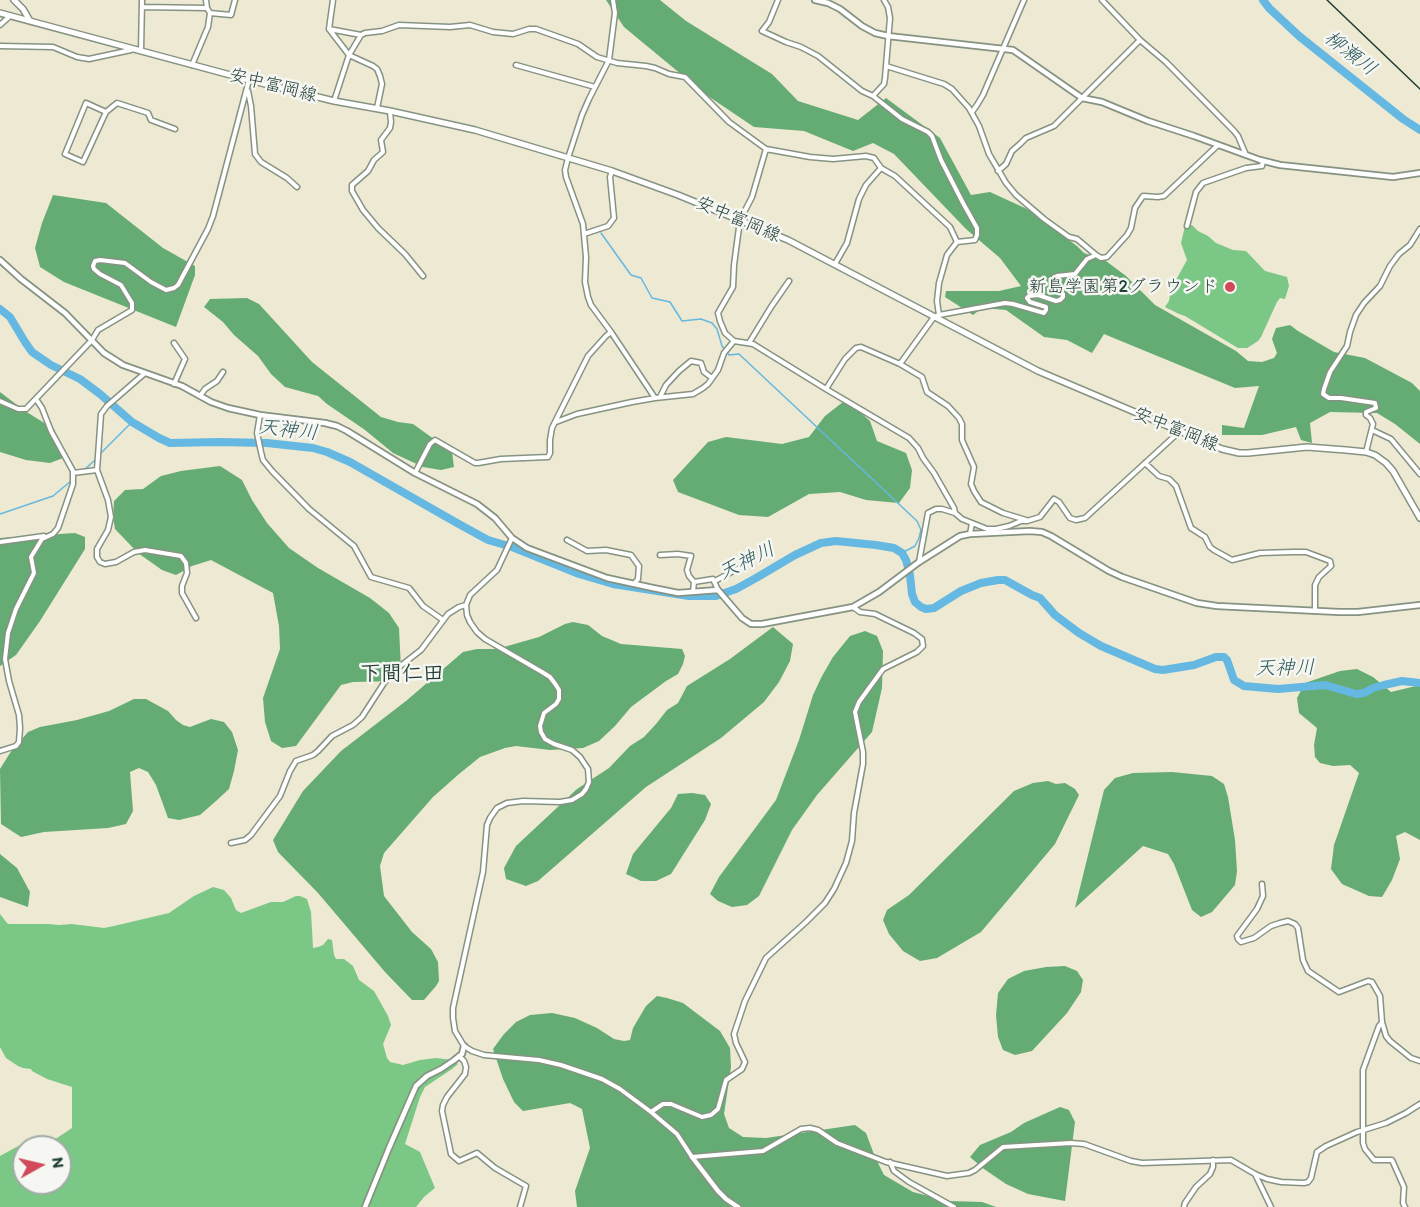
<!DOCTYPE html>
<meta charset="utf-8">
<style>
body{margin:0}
#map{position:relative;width:1420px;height:1207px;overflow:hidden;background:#ede9d2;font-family:Itim,sans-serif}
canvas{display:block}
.north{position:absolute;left:12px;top:1135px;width:60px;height:60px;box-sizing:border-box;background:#f6f6f2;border:2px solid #a0aca6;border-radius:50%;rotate:82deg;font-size:16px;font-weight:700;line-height:24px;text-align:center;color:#1f3d34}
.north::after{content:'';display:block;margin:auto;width:21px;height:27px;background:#d1495b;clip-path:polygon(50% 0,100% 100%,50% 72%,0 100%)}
</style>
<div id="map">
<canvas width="1420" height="1207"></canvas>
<div class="north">N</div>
</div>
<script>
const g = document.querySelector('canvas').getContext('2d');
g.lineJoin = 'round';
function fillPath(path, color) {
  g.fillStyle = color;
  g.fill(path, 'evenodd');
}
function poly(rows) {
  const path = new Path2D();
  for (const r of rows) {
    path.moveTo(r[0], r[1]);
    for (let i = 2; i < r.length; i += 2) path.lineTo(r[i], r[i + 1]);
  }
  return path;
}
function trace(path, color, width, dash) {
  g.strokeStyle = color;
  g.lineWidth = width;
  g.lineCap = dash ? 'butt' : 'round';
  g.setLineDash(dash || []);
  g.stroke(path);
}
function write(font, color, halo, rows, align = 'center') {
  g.font = font + ' Itim,"Klee One",sans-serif';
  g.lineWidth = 5;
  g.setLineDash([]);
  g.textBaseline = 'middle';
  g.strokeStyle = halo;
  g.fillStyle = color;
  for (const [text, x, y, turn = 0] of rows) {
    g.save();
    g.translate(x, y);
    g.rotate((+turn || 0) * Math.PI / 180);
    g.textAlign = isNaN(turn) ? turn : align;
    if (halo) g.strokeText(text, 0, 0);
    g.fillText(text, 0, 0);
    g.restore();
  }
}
fillPath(poly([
 [1189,225,1192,225,1198,231,1208,236,1216,243,1233,250,1246,251,1265,271,1287,277,1289,286,1285,299,1280,298,1277,302,1261,337,1258,341,1247,348,1238,348,1185,316,1179,314,1165,307,1169,301,1171,289,1187,260,1181,243,1185,226],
 [213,887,224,890,231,898,236,910,241,913,271,902,283,902,296,896,300,896,307,899,311,912,313,948,318,947,323,945,328,939,332,940,334,955,336,959,344,959,353,966,359,980,374,991,388,1016,391,1025,383,1044,387,1058,390,1062,403,1065,420,1060,436,1058,453,1060,458,1064,452,1069,425,1087,420,1097,405,1144,420,1152,435,1188,424,1197,416,1207,0,1207,0,1156,22,1144,44,1140,54,1140,72,1128,72,1087,47,1079,32,1071,31,1069,23,1068,18,1066,6,1058,0,1047,0,914,7,923,9,924,48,924,59,925,72,924,104,928,114,926,169,913,194,896],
 [24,1147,60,1147,60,1183,24,1183]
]), '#7bc786');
fillPath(poly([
 [606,0,660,0,686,21,772,74,798,101,858,120,886,98,940,138,971,195,990,192,1027,209,1077,246,1084,253,1106,261,1126,276,1155,305,1236,351,1248,361,1262,362,1274,358,1277,353,1272,339,1276,328,1290,325,1298,331,1334,352,1365,358,1412,383,1420,391,1420,444,1395,424,1377,413,1330,412,1310,423,1312,443,1301,440,1296,427,1262,435,1222,435,1222,425,1244,428,1259,386,1235,388,1104,334,1092,353,1067,340,1044,337,1006,310,982,308,973,315,945,297,946,291,999,291,1021,286,1000,258,966,229,894,154,873,143,853,151,804,131,754,127,705,94,624,27],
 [53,195,106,203,163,248,195,266,195,275,176,327,64,282,40,267,35,248,42,223],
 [247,298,259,304,312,362,381,417,398,422,413,424,452,452,454,467,441,470,423,467,393,453,365,430,327,404,318,396,285,387,271,374,258,356,234,335,223,322,204,307,210,299],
 [0,392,25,411,54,429,61,445,63,458,50,463,26,460,0,452],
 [843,402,853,406,870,421,877,441,906,453,912,470,910,488,899,503,866,500,840,492,809,494,768,517,739,515,678,492,673,480,708,442,726,437,782,444,809,437,825,416],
 [220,466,242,480,252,500,267,523,289,548,318,568,370,598,389,613,399,628,401,670,397,681,353,682,341,685,296,746,282,748,271,741,265,722,263,698,280,649,279,626,273,593,211,560,192,566,176,575,162,570,138,553,115,529,113,517,114,501,125,490,143,489,161,476,181,471],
 [75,533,85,537,85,549,40,621,16,655,0,666,0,538],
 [573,622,588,625,602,636,621,644,682,649,685,656,683,664,678,674,666,681,631,707,615,726,599,741,583,748,550,750,516,746,505,748,480,757,459,774,433,797,384,853,380,866,384,896,412,932,431,949,438,962,439,981,436,986,424,1000,412,1000,385,972,318,893,278,852,273,840,303,791,341,751,406,701,463,652,477,649,497,649,539,637,565,624],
 [773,627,793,644,790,661,779,682,764,702,721,738,646,787,538,881,526,886,506,879,504,868,516,846,577,789,609,768,630,746,644,737,656,724,667,710,678,703,687,686,730,659],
 [865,631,877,636,883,651,882,688,872,732,817,795,792,830,759,896,747,905,732,907,718,901,710,894,719,877,776,800,799,740,813,695,822,676,833,657,850,636],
 [1357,669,1373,677,1391,692,1420,685,1420,840,1405,832,1396,836,1400,859,1392,880,1382,897,1369,896,1342,884,1331,869,1334,845,1359,773,1350,765,1333,766,1320,763,1315,757,1314,745,1317,728,1299,713,1297,698,1305,683,1340,671],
 [134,699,146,699,168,711,176,720,183,725,190,727,211,719,224,722,232,732,238,750,234,771,229,789,216,801,200,815,179,820,168,818,156,785,148,772,139,768,130,772,133,811,126,824,108,828,44,832,21,837,1,824,0,769,10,753,28,732,40,727,77,720,109,711],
 [1172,772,1212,776,1224,784,1228,797,1235,840,1237,871,1235,885,1212,912,1201,917,1192,910,1174,864,1168,854,1143,846,1075,908,1104,790,1115,778,1133,773],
 [1048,781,1056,784,1065,783,1075,789,1079,795,1055,844,981,932,937,958,920,961,903,951,889,934,883,920,887,910,909,895,1014,791,1033,783],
 [692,793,705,795,711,804,705,820,671,874,656,881,641,881,626,874,633,854,671,808,678,794],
 [0,854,17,868,30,892,28,907,0,897],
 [1065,966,1077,971,1083,980,1081,992,1067,1013,1032,1051,1015,1055,1003,1050,998,1037,996,1015,998,993,1008,979,1024,971,1046,967],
 [657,996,667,998,683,1003,720,1031,730,1048,731,1067,724,1114,729,1128,743,1137,766,1138,855,1125,866,1133,875,1157,884,1175,913,1192,948,1201,982,1202,996,1207,577,1207,575,1191,590,1148,582,1109,570,1103,523,1111,514,1102,503,1079,493,1049,504,1034,516,1022,530,1015,552,1013,575,1018,597,1028,614,1039,624,1041,630,1040,633,1028,646,1006],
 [1060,1107,1069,1110,1075,1122,1065,1201,1028,1194,1006,1184,984,1169,970,1157,980,1145,1011,1132,1024,1123]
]), '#64ac73');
trace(poly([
 [601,233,631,275,641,278,652,298,670,302,682,321,701,319,712,323,717,329,722,346,729,355,739,354,917,521,921,530,919,538,915,546,902,553],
 [99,455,132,422],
 [84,470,96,459],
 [0,514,53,496,71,481]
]), '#65b8e1', 1.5);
trace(poly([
 [1263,0,1269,8,1299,36,1403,119,1420,130],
 [0,309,10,317,25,342,32,352,51,365,80,379,100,394,132,422,159,438,170,443,219,442,267,443,313,448,327,452,350,462,457,523,488,540,512,547,579,574,613,584,689,596,716,596,736,589,756,578,795,555,821,543,836,541,876,545,894,548,902,553,906,560,910,575,912,594,915,602,921,607,926,609,934,608,961,591,981,583,998,580,1005,580,1032,595,1040,598,1055,615,1079,633,1101,646,1155,669,1163,670,1194,665,1216,657,1224,657,1227,660,1234,680,1244,686,1278,689,1325,685,1356,694,1364,693,1373,688,1384,685,1402,681,1420,683]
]), '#65b8e1', 8);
const minor = poly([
 [333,0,329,29,349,55,373,66,377,69,380,76,382,84,377,108],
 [613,0,615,13,609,60,589,99,582,115,568,158,565,170,566,177,583,224,586,257,585,282,588,297,591,305,611,332,655,398],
 [778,0,769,22,762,31,786,42,801,47,818,56,862,91,873,96,902,119,928,132,932,136,941,160,963,203,977,228,977,235,975,240,957,242,947,255,939,283,937,301,939,315],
 [1102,0,1140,40,1166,62,1234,131,1238,136,1246,155],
 [142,7,207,8],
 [210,13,231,15,235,0],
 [0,25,10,16],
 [329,29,361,35,365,33,382,31,399,25,450,27,470,25,493,32,513,34,529,29,536,29,578,44,597,57,617,63,646,66,655,68,669,74,685,77,729,122,766,149,810,157,833,159,866,156,874,158,881,168,895,176,950,227,957,242],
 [0,46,53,47,77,57,89,59,131,50],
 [141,51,142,0],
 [192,65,208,27,210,13,207,8,206,0],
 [516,65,595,87],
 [886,66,944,84,952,89,969,108,979,126,989,154,1006,183,1016,195,1044,219,1069,237,1077,239,1096,255,1101,258,1107,257,1127,235,1131,228,1135,208,1143,196,1158,197,1164,196,1218,145],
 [248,91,251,106,255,154,261,162,287,178,297,187],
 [873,96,884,84,885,78,890,18,888,7,884,0],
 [334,101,349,55,361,35],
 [106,112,86,103,65,154,83,162,106,112,117,103,148,113,151,120,175,129],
 [390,112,391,122,390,128,381,140,383,152,374,160,368,171,352,185,352,191,363,210,378,228,405,254,423,276],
 [972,112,977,105,983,95,1024,0],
 [766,149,752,197,740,220,734,265,733,287,718,313,720,321,725,333,734,341,753,344,826,389,909,438,918,448,923,458,934,473,954,508,955,513],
 [998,171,1006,164,1012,151,1020,144,1026,138,1054,126,1140,40],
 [1187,226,1196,192,1203,183,1246,168,1262,166,1263,161],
 [584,234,608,226,614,218,610,177,612,171],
 [835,264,847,243,859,199,866,185,881,168],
 [174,343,185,359,174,384],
 [749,343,771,307,789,281],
 [900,364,922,377,927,392,948,406,959,418,962,424,962,440,974,467,971,484,974,491,981,502,1003,513,1026,520],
 [145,373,107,406,101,414,97,470,108,500,111,517,108,530,97,549,97,557,100,562,105,564,116,562,134,552,145,550,181,556,186,563,187,573,182,586,182,593,196,618],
 [826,389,845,359,856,348,861,347,900,364,934,317,939,315,1005,303,1013,304,1044,313,1046,310,1046,307,1030,302,1027,298,1029,296,1038,295,1056,301,1060,300,1063,297,1063,294,1054,288,1052,285,1054,278,1057,276,1075,274,1087,259,1096,255],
 [200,396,205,389,217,381,223,372],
 [660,397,666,385,679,371,691,361,701,363,704,372,712,378],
 [0,401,18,409,26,409,92,340,98,330,132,310,132,303,121,285,100,274,94,269,93,266,95,261,100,260,125,263,151,282,166,290,174,288,178,285,208,229,213,216,249,80],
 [260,415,257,433,261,452,263,460,272,471,309,509,354,546,371,577,409,588,423,606,443,620],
 [556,422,577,414,632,402,655,398,693,394,703,388,708,384,718,370,724,353,734,341],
 [1372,430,1391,439,1420,474],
 [1366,452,1373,424,1370,418,1366,415,1366,412,1376,408,1375,403,1341,398,1329,398,1323,394,1324,389,1330,372,1347,346,1350,332,1356,315,1364,303,1380,286,1390,266,1399,254,1410,245,1420,229],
 [1145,463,1159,476,1169,479,1176,486,1191,528,1205,537,1210,547,1214,550,1232,560,1260,553,1293,552,1306,552,1330,561,1331,566,1319,577,1315,585,1315,611],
 [73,473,97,470],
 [415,473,430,444,435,440,475,463,478,463,501,459,548,457,550,453,550,440,552,428,588,356,606,336,611,332],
 [972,523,987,529,996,529,1009,526,1021,521,1027,521,1040,517,1054,499,1059,502,1070,518,1076,520,1085,518,1179,432],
 [512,538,497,570,470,595,466,605,467,615,470,622,477,632,485,639,542,672,550,677,556,685,559,690,559,699,556,704,544,713,540,726,541,732,545,739,554,744,572,750,580,757,588,769,589,782,586,789,582,794,572,800,560,802,523,801,507,803,497,808,490,818,487,825,483,872,453,1008,453,1018,455,1031,464,1046,472,1051,484,1055,539,1060,561,1065,602,1079,620,1089,651,1112,677,1134,692,1157,763,1151,801,1129,810,1128,818,1130,837,1143,886,1162,947,1176,969,1173,975,1170,1003,1147,1071,1143,1084,1144,1131,1161,1142,1163,1231,1160,1255,1174,1267,1179,1281,1182,1304,1183,1308,1182,1311,1178,1317,1152,1326,1146,1357,1132,1386,1123,1406,1113,1420,1104],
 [567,540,587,551,606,550,631,555,639,566,638,579,634,584],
 [0,542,44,536],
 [660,555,678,554,691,556,687,570,689,576,694,582,693,592],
 [919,562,928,513,936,509,942,509,955,513,962,519,972,523,970,534],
 [715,581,737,569],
 [694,582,713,579,718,590],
 [0,751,16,746,19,742,20,728,19,715,9,681,5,659,8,633,16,609,34,573,31,557,42,539,53,534,58,528,73,484,73,471,51,431,42,408,36,399],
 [231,843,245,840,251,835,280,796,290,771,296,761,313,755,318,751,332,736,353,725,362,717,384,683,394,671,421,650,448,614,459,607,466,605],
 [1262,884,1263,896,1257,909,1237,936,1238,939,1241,942,1254,938,1271,926,1280,923,1288,921,1295,924,1298,928,1303,960,1308,971,1339,992,1368,981,1372,982,1380,996,1382,1022,1386,1036,1390,1041,1411,1058,1420,1061],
 [1382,1023,1379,1026,1363,1070,1363,1143,1365,1149,1374,1160,1392,1160,1404,1187,1403,1203,1405,1207],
 [459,1056,464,1061,466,1067,465,1074,447,1097,443,1105,442,1111,451,1154,459,1161,477,1153,495,1168,526,1186,520,1207],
 [651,1112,663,1104,671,1104,702,1117,711,1115,718,1109,726,1080,742,1069,745,1062,736,1043,734,1034,745,1001,766,958,806,922,825,903,834,889,846,863,852,841,854,813,863,764,863,752,855,712,859,702,883,669,917,652,923,646,922,639,914,633,875,614,860,612,853,607],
 [890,1162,894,1171,909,1182,954,1207],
 [1255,1174,1271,1207],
 [1184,1207,1185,1203,1196,1187,1210,1174,1213,1167,1213,1160]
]);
const tertiary = poly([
 [815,0,828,3,840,9,862,26,875,33,888,36,1013,50,1082,98,1102,102,1148,121,1194,136,1260,160,1280,165,1393,177,1420,173],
 [0,260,21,279,65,313,104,353,123,365,182,386,211,402,228,408,260,415,325,423,337,426,347,431,415,473,477,504,495,518,512,538,527,548,607,578,653,588,678,593,718,590,742,618,751,624,762,624,853,607,879,592,919,562,960,536,970,534,1030,531,1042,532,1051,536,1109,571,1122,577,1197,603,1217,606,1339,612,1358,612,1420,605],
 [692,1157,718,1191,726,1199,738,1207],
 [365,1207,389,1148,416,1086,427,1076,441,1069,453,1061,462,1054,464,1046]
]);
const secondary = poly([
 [14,0,23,9,30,21],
 [0,13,249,80,334,101,390,111,475,130,612,171,678,195,788,240,1038,371,1222,449,1239,453,1248,453,1307,447,1346,450,1366,452,1375,455,1386,463,1393,471,1420,518]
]);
trace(minor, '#869383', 7);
trace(tertiary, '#869383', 8);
trace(secondary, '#869383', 8);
trace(minor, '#fff', 4);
trace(tertiary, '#fff', 4.5);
trace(secondary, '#fff', 5);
trace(poly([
 [1327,0,1420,89]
]), '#1f3d34', 1.5);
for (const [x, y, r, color] of [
 [1230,287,6,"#d1495b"]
]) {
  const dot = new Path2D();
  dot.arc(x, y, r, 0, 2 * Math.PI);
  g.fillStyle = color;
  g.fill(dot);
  trace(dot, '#f6f6f2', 2);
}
write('18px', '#1f3d34', '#f6f6f2', [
 ["安中富岡線",273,86,14],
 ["安中富岡線",738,220,23],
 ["安中富岡線",1176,430,22]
]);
write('18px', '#1f3d34', '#f6f6f2', [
 ["新島学園第2グラウンド",1218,287]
], 'right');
write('italic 20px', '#305c5f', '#f6f6f2', [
 ["柳瀬川",1350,54,38],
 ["天神川",288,431,6],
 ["天神川",747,562,-26],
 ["天神川",1285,669,-1]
]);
write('bold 21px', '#1f3d34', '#f6f6f2', [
 ["下間仁田",402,675]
]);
</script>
